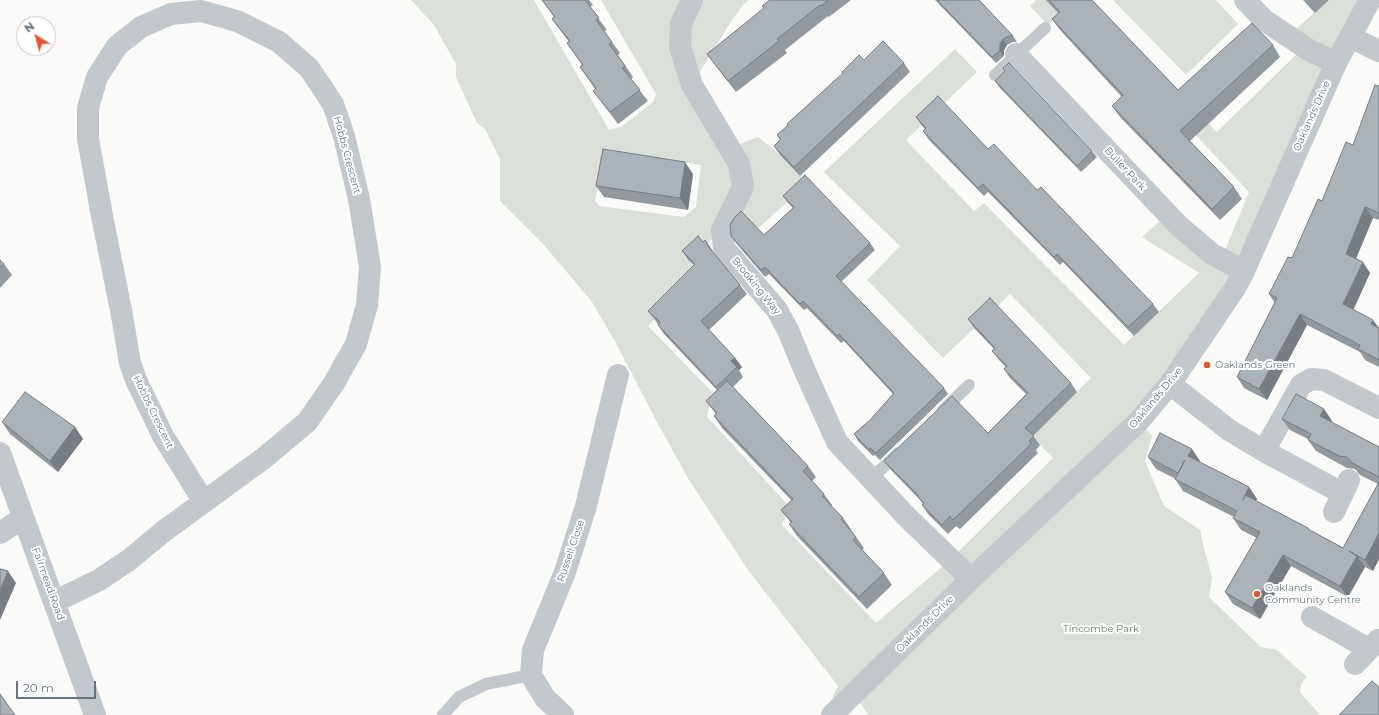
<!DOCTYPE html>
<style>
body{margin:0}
#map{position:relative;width:1379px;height:715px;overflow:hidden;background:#fafaf8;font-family:Montserrat,sans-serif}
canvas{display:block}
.north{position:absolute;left:16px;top:16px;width:40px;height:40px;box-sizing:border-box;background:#fff;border:1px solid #c1c8cd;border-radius:50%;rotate:323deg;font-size:11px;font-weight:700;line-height:16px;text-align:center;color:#657683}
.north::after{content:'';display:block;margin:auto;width:14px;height:18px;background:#e4572e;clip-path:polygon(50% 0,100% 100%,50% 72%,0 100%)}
.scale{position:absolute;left:16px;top:681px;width:80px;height:18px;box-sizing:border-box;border:2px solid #657683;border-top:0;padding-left:5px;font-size:12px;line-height:14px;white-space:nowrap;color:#657683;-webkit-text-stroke:3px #fff;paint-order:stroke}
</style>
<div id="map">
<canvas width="1379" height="715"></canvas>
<div class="north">N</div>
<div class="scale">20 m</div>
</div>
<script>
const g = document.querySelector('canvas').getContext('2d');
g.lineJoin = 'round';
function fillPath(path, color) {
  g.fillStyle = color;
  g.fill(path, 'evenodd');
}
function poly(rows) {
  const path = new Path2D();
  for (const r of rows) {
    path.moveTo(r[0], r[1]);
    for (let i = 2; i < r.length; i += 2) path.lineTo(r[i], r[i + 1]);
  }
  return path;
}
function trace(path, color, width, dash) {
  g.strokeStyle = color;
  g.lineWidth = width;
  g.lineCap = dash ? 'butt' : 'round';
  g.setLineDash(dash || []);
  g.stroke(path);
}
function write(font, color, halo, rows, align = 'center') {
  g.font = font + ' Montserrat,sans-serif';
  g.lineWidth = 4;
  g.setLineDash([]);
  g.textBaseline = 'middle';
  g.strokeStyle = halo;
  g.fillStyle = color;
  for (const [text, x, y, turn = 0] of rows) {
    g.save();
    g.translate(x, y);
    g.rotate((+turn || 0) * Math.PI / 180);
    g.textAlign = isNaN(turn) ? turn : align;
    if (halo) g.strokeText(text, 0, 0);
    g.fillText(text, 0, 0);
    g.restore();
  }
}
fillPath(poly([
 [411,0,534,0,609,130,621,127,653,102,656,94,601,0,749,0,744,4,730,23,692,85,730,148,758,137,780,155,800,176,810,182,757,229,722,230,689,261,700,272,648,326,712,392,707,417,789,506,782,525,876,623,950,560,1053,458,1031,436,1091,378,1010,294,943,358,867,280,900,246,824,172,955,49,977,72,906,140,974,211,984,203,1124,345,1199,273,1142,237,1168,214,1221,260,1249,192,1162,99,1174,87,1217,132,1304,47,1288,36,1329,0,1370,0,1244,271,1139,421,1152,436,1145,461,1164,506,1200,530,1204,548,1212,578,1209,597,1261,647,1277,650,1307,677,1302,682,1300,692,1320,715,869,715,853,694,830,715,833,696,838,686,748,570,689,480,657,422,616,343,592,302,544,245,500,201,500,159,485,129,477,123,456,77,456,64,434,25],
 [606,149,701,165,696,207,684,217,599,206,595,201],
 [1036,0,1074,0,1048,25,1030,6],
 [1113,0,1216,0,1238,24,1186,75]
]), '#dadfd7');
trace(poly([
 [995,75,1045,28],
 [943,410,969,385],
 [871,479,898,453],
 [443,715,459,697,486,684,531,675]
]), '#c3c8cc', 12);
trace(poly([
 [692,0,681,24,680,47,692,85,739,164,743,187,722,230,724,248,777,310,788,330,804,369,837,442,905,515,971,579],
 [1245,0,1264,20,1309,50,1336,63],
 [1350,37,1379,51],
 [1016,54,1180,227,1212,254,1244,271],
 [1170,384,1229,430,1264,451,1342,493],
 [1264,451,1301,385,1311,379,1324,380,1379,408],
 [0,453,95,715],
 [1334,512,1349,480],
 [0,533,23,518],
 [54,602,99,580,129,560,164,531,264,458,307,422,334,383,356,344,367,305,370,267,359,199,344,136,333,104,309,68,279,42,237,21,201,11,171,14,141,27,117,46,97,77,88,108,88,139,103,221,121,310,130,363,136,380,163,436,204,502],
 [1312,617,1369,649],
 [1355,664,1378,640],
 [563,715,545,698,531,675,533,650,565,572,586,506,618,375],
 [832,715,971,579,1139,421,1170,384,1235,288,1244,271,1336,63,1370,0]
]), '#c3c8cc', 22);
fillPath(poly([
 [542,0,589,0,593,5,590,7,607,30,604,31,620,53,618,55,633,77,631,79,648,101,618,124,593,91,595,89,580,67,582,65,567,43,569,42,552,19,554,17],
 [770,0,851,0,829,17,828,16,785,50,787,53,736,92,715,65,707,54,764,9],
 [935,0,979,0,1013,36,1017,42,1013,42,1007,45,1004,50,1004,56,996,63],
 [1046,0,1092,0,1178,90,1273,45,1280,57,1190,141,1234,187,1242,199,1220,220,1120,117,1112,106,1122,97,1060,30,1052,19,1058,13],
 [1303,0,1329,0,1315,13],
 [864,60,904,63,910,72,800,176,780,155,774,146,780,140,777,135],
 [1003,68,1092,151,1097,157,1081,172,999,87,995,81,1005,71],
 [1379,86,1379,220,1373,218,1356,259,1370,273,1353,310,1379,328,1379,367,1365,360,1360,352,1307,325,1267,400,1244,388,1237,377,1275,303,1269,294,1292,258,1353,145],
 [916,117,988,149,1037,190,1153,304,1159,312,1134,336,1063,262,1060,265,988,192,984,196,929,140,923,131,925,129,922,126],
 [693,174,688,210,604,197,596,186],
 [783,196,870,243,875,250,841,282,944,388,948,394,880,460,875,455,873,456,858,441,854,434,870,420,893,394,844,341,841,343,807,308,804,310,769,274,765,277,736,243,731,236,764,235,793,208,788,203],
 [705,240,713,252,740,285,747,294,709,330,735,358,742,367,739,370,743,377,733,387,808,466,816,477,812,481,824,494,832,505,831,506,843,518,851,529,850,530,856,537,864,548,862,550,884,573,892,585,867,609,797,536,789,524,791,523,781,510,792,501,722,428,714,416,716,414,706,401,717,390,664,334,658,325,658,324,655,320,648,311,694,265,689,261,682,251,703,242],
 [0,260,4,264,12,275,0,288],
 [968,319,1071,383,1077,392,1033,436,1040,445,1036,450,1038,453,960,529,956,526,948,534,928,514,922,505,923,504,920,500,891,470,884,461,988,433,1026,394,1010,378,1004,369,1006,367,999,360,992,351,994,349,974,328],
 [1324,409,1332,421,1331,422,1379,447,1379,559,1373,571,1365,567,1348,597,1291,566,1260,619,1233,604,1225,592,1257,538,1241,530,1233,518,1234,517,1183,491,1175,479,1176,479,1156,469,1148,457,1200,461,1199,462,1249,487,1257,499,1256,501,1343,548,1378,484,1360,475,1355,469,1347,468,1316,451,1308,440,1308,439,1290,430,1282,419],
 [2,422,75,427,83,439,58,472,10,434]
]), '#929a9f');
fillPath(poly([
 [1003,39,1007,45,1004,50,1004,56,1000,51,1000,44],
 [685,162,693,174,688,210,680,198],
 [1365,207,1373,218,1353,265,1346,254],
 [705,240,712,250,714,256,708,246],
 [1363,262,1370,273,1351,315,1343,304],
 [1300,314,1307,325,1267,400,1259,389],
 [1373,320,1379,328,1371,324],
 [735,358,742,367,739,370,731,361],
 [1324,409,1332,421,1328,427,1320,416],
 [75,427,83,439,58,472,50,461],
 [1192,449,1200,461,1196,468,1188,456],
 [1249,487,1257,499,1251,511,1243,500],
 [1379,533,1379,559,1373,571,1365,560],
 [1283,555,1291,566,1260,619,1252,608],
 [1357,556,1365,567,1348,597,1340,586],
 [8,571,16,583,0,620,0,590]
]), '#777d82');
const building = poly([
 [542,0,585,0,599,18,596,20,612,42,609,44,625,66,622,68,640,90,610,112,593,91,596,88,580,67,583,65,567,43,570,41,552,19,555,17,542,0],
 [770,0,828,0,821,6,820,5,777,39,779,41,728,81,707,54,764,8,762,6,770,0],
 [937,0,979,0,1013,36,1009,36,1003,39,1000,44,1000,51,992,57,937,0],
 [1049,0,1092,0,1178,90,1252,23,1273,45,1180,131,1234,187,1212,209,1112,106,1123,95,1052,19,1060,12,1049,0],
 [883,41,904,63,794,167,774,146,781,139,777,135,788,125,787,124,843,73,842,72,859,55,864,60,883,41],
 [1009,63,1092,151,1077,166,995,81,1005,71,1003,68,1009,63],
 [1375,85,1379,86,1379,213,1365,207,1346,254,1363,262,1343,304,1373,320,1371,324,1379,328,1379,360,1358,349,1360,345,1300,314,1259,389,1237,377,1277,298,1269,294,1288,257,1292,258,1318,199,1322,201,1346,142,1353,145,1375,85],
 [938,96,988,149,994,144,1037,190,1041,187,1153,304,1128,327,1057,254,1054,257,983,184,978,188,923,131,926,128,916,117,938,96],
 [603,149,685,162,680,198,596,186,603,149],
 [805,175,870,243,836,276,944,388,876,453,870,448,869,450,854,434,870,420,894,393,839,334,837,336,803,301,800,304,765,267,761,270,731,236,730,225,734,218,741,211,764,235,794,207,783,196,805,175],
 [698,236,703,242,705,240,708,246,740,285,701,321,735,358,731,361,737,367,716,387,658,325,660,322,648,311,695,264,682,251,698,236],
 [0,260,4,264,0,268,0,260],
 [990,298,1071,383,1025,428,1034,436,1029,441,1031,444,953,520,950,516,942,525,922,505,924,503,918,497,919,496,884,461,952,396,988,433,1028,393,1004,369,1007,366,992,351,995,348,968,319,990,298],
 [727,381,808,466,803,471,824,494,822,496,843,518,841,519,856,537,853,540,884,573,859,597,789,524,792,522,781,510,793,499,714,416,717,413,706,401,727,381],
 [25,392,75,427,50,461,2,422,25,392],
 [1296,394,1324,409,1320,416,1379,447,1379,477,1352,463,1347,457,1339,456,1308,440,1311,434,1282,419,1296,394],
 [1160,433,1192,449,1188,456,1249,487,1243,500,1245,495,1308,528,1308,529,1343,548,1379,482,1379,533,1365,560,1349,551,1357,556,1340,586,1283,555,1252,608,1225,592,1260,532,1233,518,1237,511,1175,479,1185,460,1178,473,1148,457,1160,433],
 [0,569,8,571,0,590,0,569],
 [1372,681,1379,687,1379,715,1339,715,1372,681],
 [0,694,15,715,0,715,0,694]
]);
fillPath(building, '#aab3b9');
trace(building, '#777d82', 1);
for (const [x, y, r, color] of [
 [1207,365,4,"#e4572e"],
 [1257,594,4,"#e4572e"]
]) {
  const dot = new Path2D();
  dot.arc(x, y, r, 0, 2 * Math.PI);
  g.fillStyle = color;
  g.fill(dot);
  trace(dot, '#fff', 1.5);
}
write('10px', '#657683', '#fff', [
 ["Oaklands Drive",1312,116,-66],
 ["Hobbs Crescent",347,155,75],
 ["Buller Park",1125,169,47],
 ["Brooking Way",756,286,51],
 ["Oaklands Drive",1156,398,-50],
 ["Hobbs Crescent",153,412,64],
 ["Russell Close",571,551,-71],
 ["Fairmead Road",48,584,70],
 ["Oaklands Drive",925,624,-45]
]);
write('10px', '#657683', '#fff', [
 ["Oaklands Green",1215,365],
 ["Oaklands",1265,588],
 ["Community Centre",1265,600]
], 'left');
write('10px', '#687a64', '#fff', [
 ["Tincombe Park",1101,629]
]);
</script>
